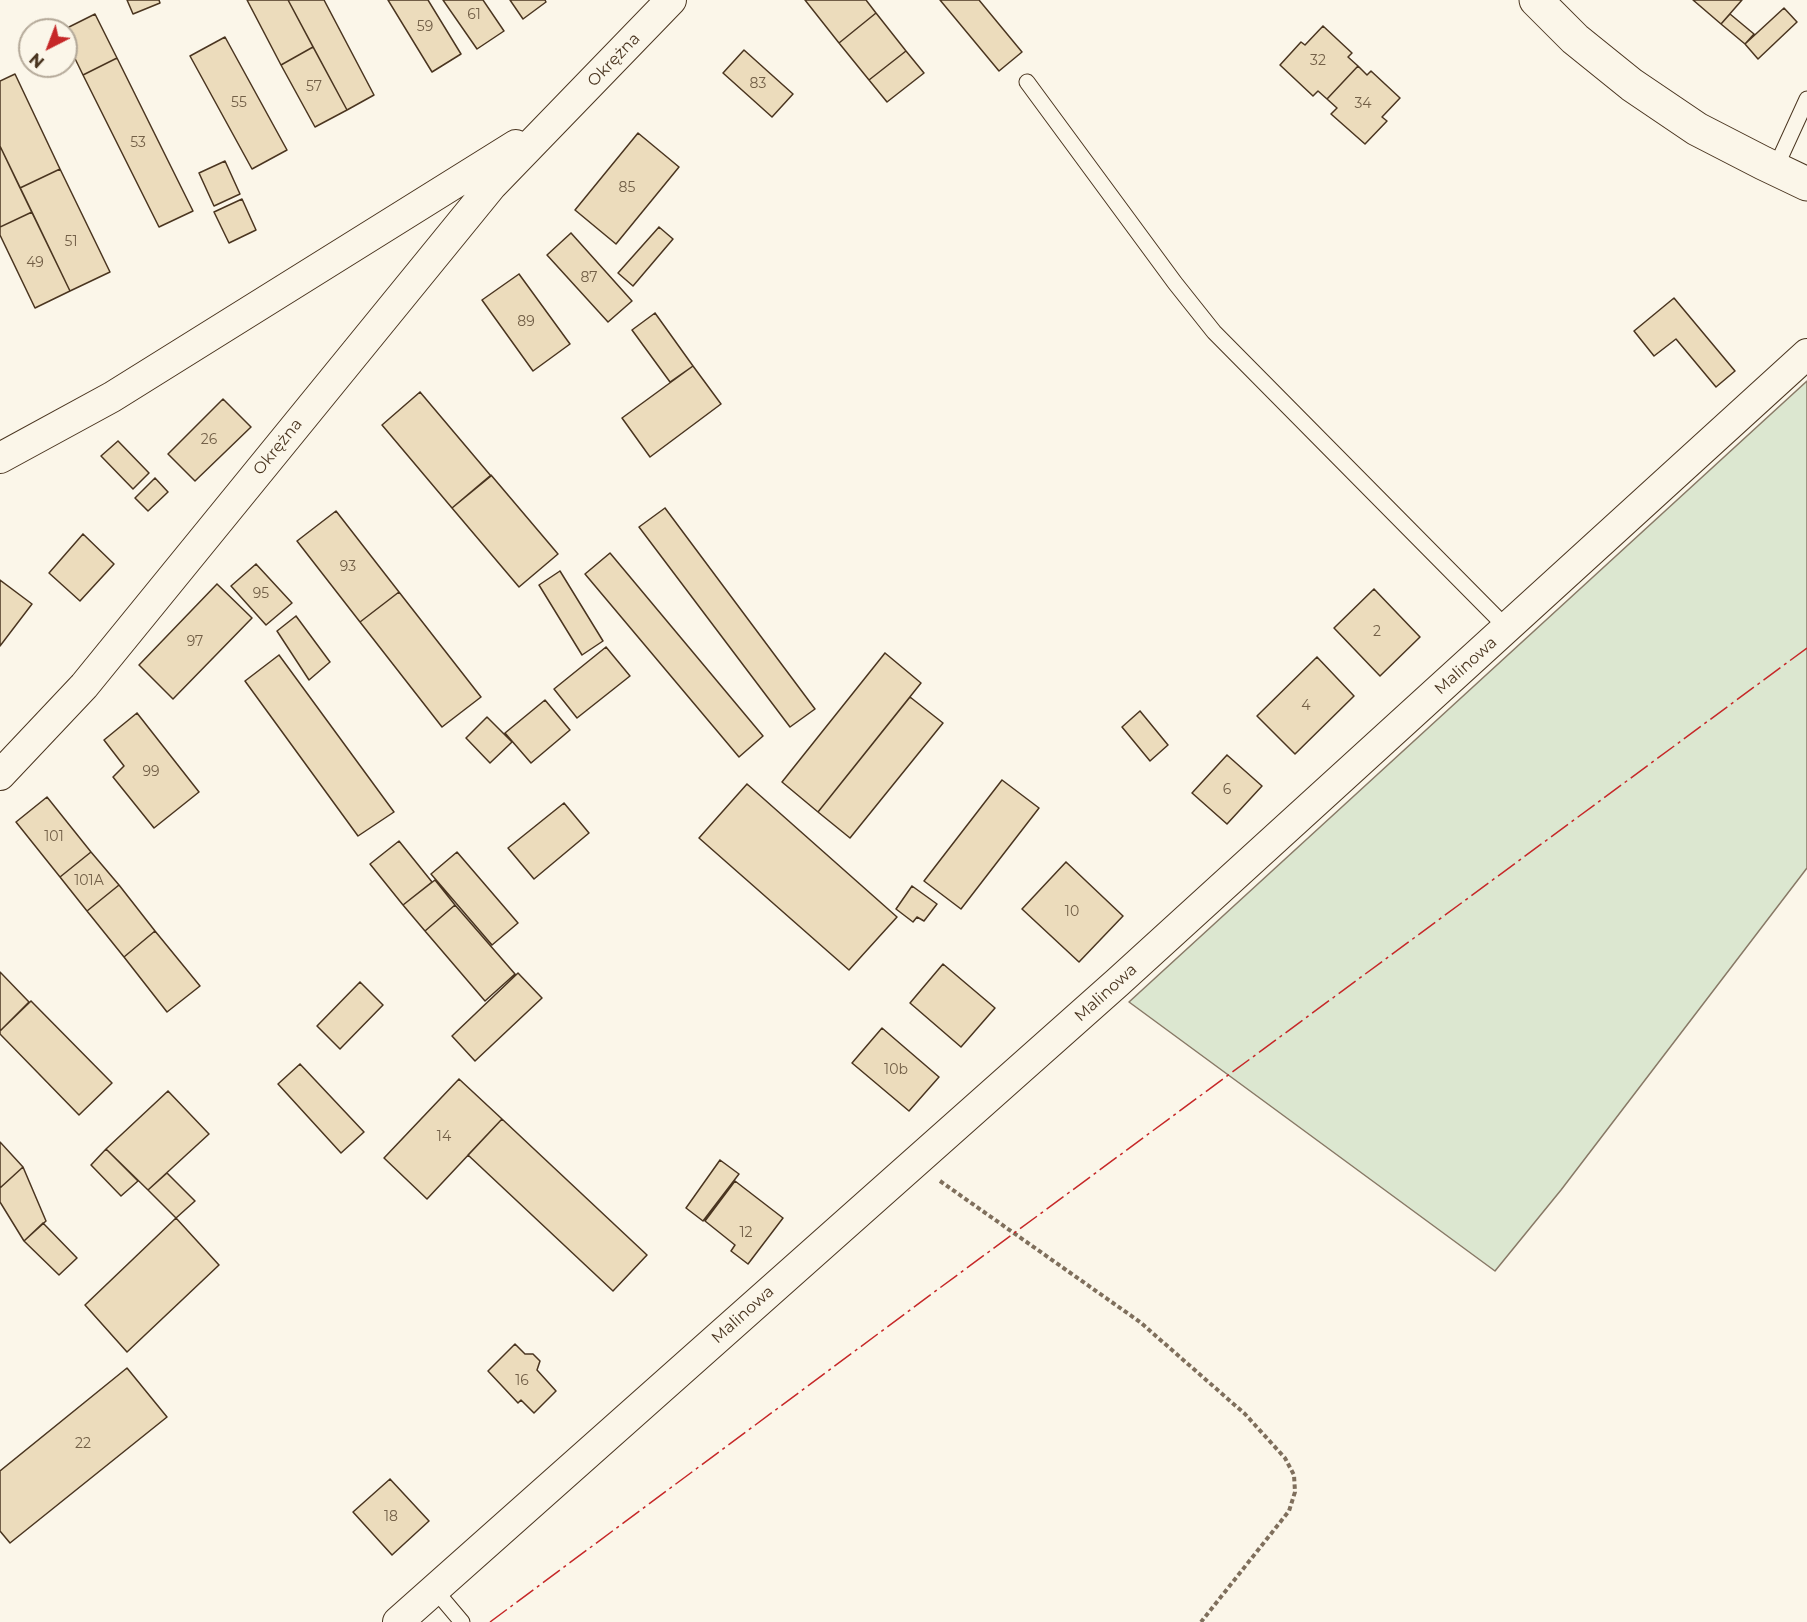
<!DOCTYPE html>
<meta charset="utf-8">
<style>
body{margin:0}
#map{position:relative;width:1807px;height:1622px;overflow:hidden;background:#fbf6e9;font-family:Montserrat,sans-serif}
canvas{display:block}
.north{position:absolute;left:18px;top:18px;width:60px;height:60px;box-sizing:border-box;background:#fbf6e9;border:2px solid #b4a999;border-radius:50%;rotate:222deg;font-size:16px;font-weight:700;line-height:24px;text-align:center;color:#4a3520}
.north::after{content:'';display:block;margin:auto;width:21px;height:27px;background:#c62828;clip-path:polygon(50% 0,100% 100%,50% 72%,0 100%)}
</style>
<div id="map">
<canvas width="1807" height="1622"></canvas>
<div class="north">N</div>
</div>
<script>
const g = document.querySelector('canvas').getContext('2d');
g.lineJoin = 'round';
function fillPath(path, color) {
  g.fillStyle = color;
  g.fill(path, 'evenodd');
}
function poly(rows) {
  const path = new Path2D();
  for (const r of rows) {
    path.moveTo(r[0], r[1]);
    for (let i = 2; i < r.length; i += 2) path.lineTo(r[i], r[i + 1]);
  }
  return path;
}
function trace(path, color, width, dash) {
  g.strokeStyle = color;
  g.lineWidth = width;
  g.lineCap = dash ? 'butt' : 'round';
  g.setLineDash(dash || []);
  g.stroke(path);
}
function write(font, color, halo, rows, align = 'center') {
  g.font = font + ' Montserrat,sans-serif';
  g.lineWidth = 4.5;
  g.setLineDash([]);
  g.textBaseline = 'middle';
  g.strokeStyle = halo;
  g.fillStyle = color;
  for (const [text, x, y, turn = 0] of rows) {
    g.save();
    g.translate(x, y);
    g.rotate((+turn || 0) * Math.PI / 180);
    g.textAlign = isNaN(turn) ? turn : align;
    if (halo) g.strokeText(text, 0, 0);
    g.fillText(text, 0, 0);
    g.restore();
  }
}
const green = poly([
 [1807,381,1807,868,1561,1190,1495,1271,1129,1002,1807,381]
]);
fillPath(green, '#dce7d0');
trace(green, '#887966', 1.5);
const building = poly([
 [127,0,159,0,160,3,133,14,127,0],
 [247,0,288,0,313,47,281,65,247,0],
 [288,0,324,0,374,95,347,110,288,0],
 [388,0,428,0,461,54,432,72,388,0],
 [443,0,483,0,504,31,477,49,443,0],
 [510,0,545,0,546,2,523,19,510,0],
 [805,0,866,0,876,13,839,43,805,0],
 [940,0,979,0,1022,52,999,71,940,0],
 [1693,0,1742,0,1721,24,1693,0],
 [1784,8,1797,22,1758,59,1745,44,1784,8],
 [876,13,906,51,869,80,839,43,876,13],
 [95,14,117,58,83,75,66,40,66,30,63,30,95,14],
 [1730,14,1754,34,1745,44,1721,24,1730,14],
 [1323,26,1352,53,1348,57,1358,66,1327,99,1318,91,1313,96,1280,65,1301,42,1305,45,1323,26],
 [225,37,287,150,252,169,190,56,225,37],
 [313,47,347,110,315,127,281,65,313,47],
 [744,50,793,94,772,117,723,73,744,50],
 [906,51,924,73,887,102,869,80,906,51],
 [117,58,193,211,159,227,83,75,117,58],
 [1358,66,1367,75,1371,71,1400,98,1382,117,1387,121,1365,144,1331,114,1337,108,1327,99,1358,66],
 [15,74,60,169,20,188,0,146,0,81,15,74],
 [638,133,679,167,616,244,575,210,638,133],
 [0,146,32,212,0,227,0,146],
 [225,161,240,194,214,206,199,173,225,161],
 [60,169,110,272,70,291,20,188,60,169],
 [242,199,256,230,229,243,214,212,242,199],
 [32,212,70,291,35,308,0,235,0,227,32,212],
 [659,227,673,239,633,286,618,273,659,227],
 [571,233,632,301,608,322,547,255,571,233],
 [519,274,570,344,533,371,482,300,519,274],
 [1674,298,1735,371,1716,387,1676,339,1654,356,1634,331,1674,298],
 [655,313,693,366,670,382,632,330,655,313],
 [693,366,721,404,650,457,622,418,693,366],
 [420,392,491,476,452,508,382,425,420,392],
 [223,399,251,427,195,481,168,454,223,399],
 [118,441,149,473,133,489,101,456,118,441],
 [491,475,558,554,519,587,452,508,491,475],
 [155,478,168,492,148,511,135,498,155,478],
 [665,508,815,709,790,727,639,527,665,508],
 [336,511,399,592,360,622,297,541,336,511],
 [83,534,114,564,80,601,49,573,83,534],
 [610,553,763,736,739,757,585,574,610,553],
 [256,564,292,603,266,625,231,586,256,564],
 [560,571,603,641,582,655,539,585,560,571],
 [0,580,32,604,0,646,0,580],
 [217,584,252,618,173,699,139,665,217,584],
 [1374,589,1420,637,1380,676,1334,628,1374,589],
 [399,592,481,697,442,727,360,622,399,592],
 [296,616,330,662,309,680,277,631,296,616],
 [606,647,630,676,577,718,554,689,606,647],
 [885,653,921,683,818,812,782,782,885,653],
 [279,655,394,812,358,836,245,681,279,655],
 [1317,657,1354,696,1295,754,1257,716,1317,657],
 [910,697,943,723,850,838,818,812,910,697],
 [545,700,570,730,531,763,505,733,545,700],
 [1140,711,1168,745,1150,761,1122,727,1140,711],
 [137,713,199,792,154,828,113,777,124,766,104,740,137,713],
 [487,717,512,742,490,763,466,738,487,717],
 [1227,755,1262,786,1227,824,1192,793,1227,755],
 [1002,780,1039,808,961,909,924,881,1002,780],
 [747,784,897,917,849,970,699,838,747,784],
 [47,797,91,852,60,877,16,822,47,797],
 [564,803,589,833,534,879,508,848,564,803],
 [399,841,432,882,403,905,370,864,399,841],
 [91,852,119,885,87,911,60,877,91,852],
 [457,852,518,923,492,945,431,874,457,852],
 [1066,862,1123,916,1079,962,1022,909,1066,862],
 [435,880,455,905,425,931,403,905,435,880],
 [119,885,155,931,124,957,87,911,119,885],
 [912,886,937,904,924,921,917,917,913,922,896,909,912,886],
 [455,905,515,974,485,1001,425,931,455,905],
 [155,931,200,986,167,1012,124,957,155,931],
 [943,964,995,1008,961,1047,910,1003,943,964],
 [0,972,29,1002,0,1031,0,972],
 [518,973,542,998,475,1061,452,1036,518,973],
 [360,982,383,1005,340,1049,317,1026,360,982],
 [31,1001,112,1083,79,1115,0,1034,0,1031,31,1001],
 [882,1028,939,1077,909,1111,852,1063,882,1028],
 [300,1064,364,1132,341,1153,278,1084,300,1064],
 [459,1079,502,1119,427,1199,384,1158,459,1079],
 [168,1091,209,1134,148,1190,106,1149,168,1091],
 [502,1119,647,1255,613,1291,468,1155,502,1119],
 [0,1142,23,1167,0,1188,0,1142],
 [106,1149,138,1181,121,1196,91,1165,106,1149],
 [720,1160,739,1174,703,1221,686,1208,720,1160],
 [23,1167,46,1221,24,1241,0,1202,0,1188,23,1167],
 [167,1173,195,1201,176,1218,148,1190,167,1173],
 [735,1181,783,1218,748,1264,731,1251,735,1245,705,1221,735,1181],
 [176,1218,219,1265,127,1352,85,1305,176,1218],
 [43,1223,77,1258,59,1275,24,1241,43,1223],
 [515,1344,525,1354,533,1354,540,1361,537,1370,556,1391,534,1413,521,1400,518,1403,488,1371,515,1344],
 [127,1368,167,1417,10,1543,0,1531,0,1471,127,1368],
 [390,1479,429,1521,392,1555,353,1512,390,1479]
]);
fillPath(building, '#ecdcbc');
trace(building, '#4a3520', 1.5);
const service = poly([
 [1027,82,1175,283,1214,332,1507,628],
 [1775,169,1807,99],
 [435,1590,462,1622]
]);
const minor = poly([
 [0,458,112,397,516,145],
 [0,775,84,686,492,185,671,0],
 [398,1622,1118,982,1807,354]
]);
const tertiary = poly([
 [1536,0,1575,39,1632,85,1697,129,1763,163,1807,184]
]);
trace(service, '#4a3520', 17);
trace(minor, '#4a3520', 32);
trace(tertiary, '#4a3520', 35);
trace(poly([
 [940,1181,1140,1322,1245,1414,1285,1458,1294,1475,1295,1492,1289,1511,1201,1622]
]), '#7f6f5c', 4, [4.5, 3]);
trace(service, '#fbf6e9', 15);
trace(minor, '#fbf6e9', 30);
trace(tertiary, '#fbf6e9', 33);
trace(poly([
 [490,1622,937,1290,1807,648]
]), '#c62828', 1.5, [21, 4.5, 3, 4.5]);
write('14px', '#725f47', null, [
 ["61",474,15],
 ["59",425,27],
 ["32",1318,61],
 ["83",758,84],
 ["57",314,87],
 ["55",239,103],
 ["34",1363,104],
 ["53",138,143],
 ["85",627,188],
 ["51",71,242],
 ["49",35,263],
 ["87",589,278],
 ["89",526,322],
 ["26",209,440],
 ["93",348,567],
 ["95",261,594],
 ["2",1377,632],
 ["97",195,642],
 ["4",1306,706],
 ["99",151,772],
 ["6",1227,790],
 ["101",54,837],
 ["101A",89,881],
 ["10",1072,912],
 ["10b",896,1070],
 ["14",444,1137],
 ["12",746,1233],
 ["16",522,1381],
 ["22",83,1444],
 ["18",391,1517]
]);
write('16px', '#4a3520', '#fbf6e9', [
 ["Okrężna",614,60,-46],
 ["Okrężna",278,447,-51],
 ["Malinowa",1466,666,-42],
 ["Malinowa",1106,993,-42],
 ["Malinowa",743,1315,-42]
]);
</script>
